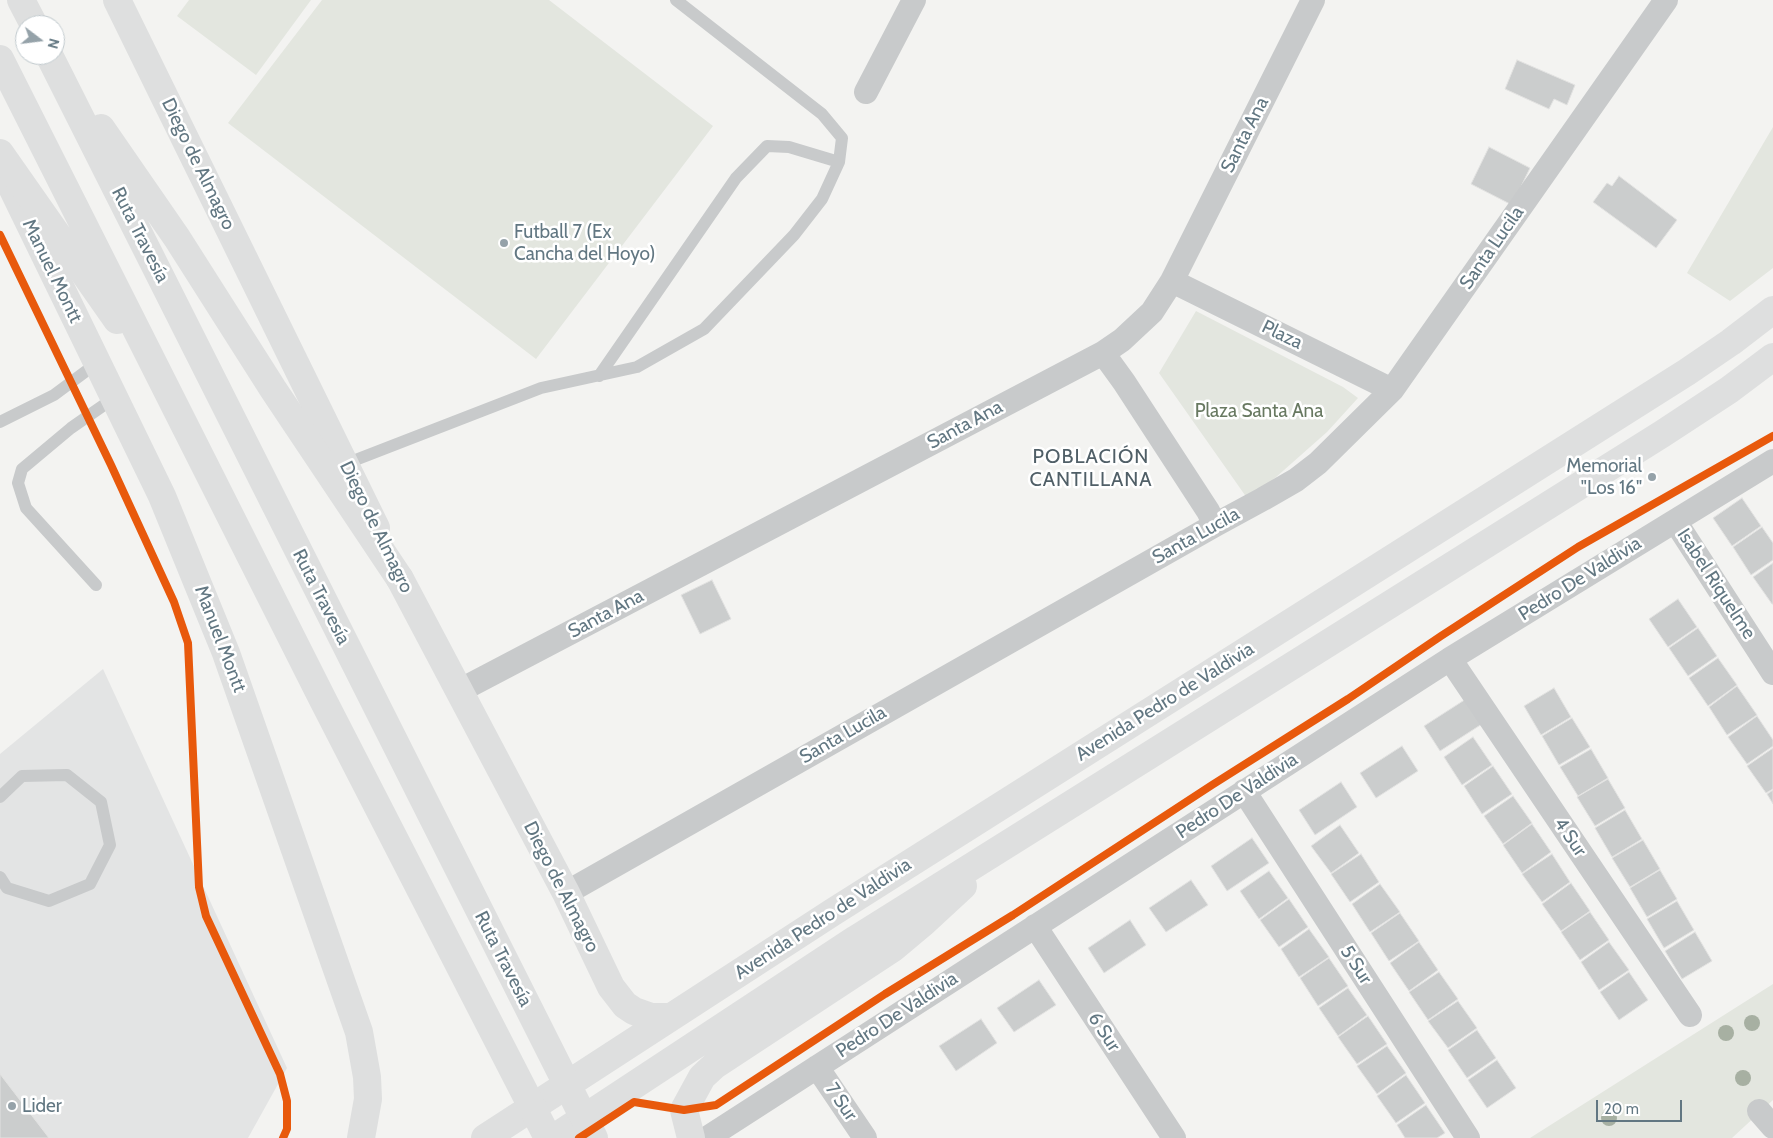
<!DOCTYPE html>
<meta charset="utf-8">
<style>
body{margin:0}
#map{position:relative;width:1773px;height:1138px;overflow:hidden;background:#f3f3f1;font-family:Cabin,sans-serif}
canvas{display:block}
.north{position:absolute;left:15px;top:15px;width:50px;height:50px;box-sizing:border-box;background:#fff;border:1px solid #c0c9cd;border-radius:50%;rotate:105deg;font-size:14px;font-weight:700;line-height:20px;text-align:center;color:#627782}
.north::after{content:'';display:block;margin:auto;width:18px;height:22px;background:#95a2a9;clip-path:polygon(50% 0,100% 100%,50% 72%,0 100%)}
.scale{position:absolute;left:1596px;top:1100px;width:86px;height:22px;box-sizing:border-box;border:2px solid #627782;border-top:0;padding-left:6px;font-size:15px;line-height:18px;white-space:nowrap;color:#627782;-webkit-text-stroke:4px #fff;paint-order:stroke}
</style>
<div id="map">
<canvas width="1773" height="1138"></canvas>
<div class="north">N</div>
<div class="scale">20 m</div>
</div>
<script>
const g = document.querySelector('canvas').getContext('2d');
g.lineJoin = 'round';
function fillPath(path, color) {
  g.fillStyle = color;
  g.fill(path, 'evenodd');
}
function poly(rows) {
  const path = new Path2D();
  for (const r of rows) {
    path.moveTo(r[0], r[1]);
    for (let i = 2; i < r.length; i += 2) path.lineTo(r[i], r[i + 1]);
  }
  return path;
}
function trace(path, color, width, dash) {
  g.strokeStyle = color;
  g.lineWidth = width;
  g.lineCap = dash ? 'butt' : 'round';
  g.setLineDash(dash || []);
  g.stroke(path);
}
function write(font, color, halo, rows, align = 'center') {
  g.font = font + ' Cabin,sans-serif';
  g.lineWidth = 5;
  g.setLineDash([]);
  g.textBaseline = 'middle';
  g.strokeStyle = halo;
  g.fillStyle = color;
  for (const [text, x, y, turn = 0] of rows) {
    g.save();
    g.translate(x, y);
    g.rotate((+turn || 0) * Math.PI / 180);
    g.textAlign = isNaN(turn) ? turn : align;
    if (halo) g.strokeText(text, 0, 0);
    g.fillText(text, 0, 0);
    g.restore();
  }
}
fillPath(poly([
 [103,669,287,1068,248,1138,0,1138,0,754]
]), '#e3e4e4');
fillPath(poly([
 [189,0,311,0,256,75,177,16],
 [322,0,549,0,713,126,536,359,228,123],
 [1773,127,1773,268,1730,301,1687,273],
 [1196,311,1343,387,1358,398,1327,432,1275,478,1247,498,1159,373],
 [1773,984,1773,1100,1732,1138,1530,1138]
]), '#e3e6df');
const building = poly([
 [1517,60,1575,85,1567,105,1554,99,1549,109,1505,89,1517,60],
 [1489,147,1530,168,1512,205,1471,184,1489,147],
 [1619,176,1677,220,1656,248,1593,202,1607,183,1612,186,1619,176],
 [1742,498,1761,526,1732,546,1713,518,1742,498],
 [1762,527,1773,543,1773,560,1751,575,1733,547,1762,527],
 [1773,563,1773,604,1772,604,1753,577,1773,563],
 [712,580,731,619,700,634,681,595,712,580],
 [1678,599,1697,627,1668,647,1649,619,1678,599],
 [1698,628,1717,656,1688,676,1669,648,1698,628],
 [1718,658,1737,685,1708,706,1689,678,1718,658],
 [1737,686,1757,715,1727,735,1709,707,1737,686],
 [1554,688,1571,717,1541,735,1524,706,1554,688],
 [1466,699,1482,724,1440,751,1424,726,1466,699],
 [1757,716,1773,740,1773,746,1747,764,1728,737,1757,716],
 [1572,718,1590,747,1559,765,1542,736,1572,718],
 [1473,737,1492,765,1462,785,1444,757,1473,737],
 [1402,746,1418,771,1376,798,1360,773,1402,746],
 [1773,748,1773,789,1766,793,1747,766,1773,748],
 [1591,749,1608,778,1578,796,1560,767,1591,749],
 [1493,766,1512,794,1482,814,1464,786,1493,766],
 [1608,779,1625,808,1595,826,1577,797,1608,779],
 [1341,782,1357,807,1315,835,1299,810,1341,782],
 [1773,790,1773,804,1767,794,1773,790],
 [1513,796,1532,823,1503,844,1484,816,1513,796],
 [1625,810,1642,839,1612,857,1595,828,1625,810],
 [1532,824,1551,852,1522,873,1503,845,1532,824],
 [1340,825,1359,853,1331,873,1311,846,1340,825],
 [1252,838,1269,863,1227,891,1211,866,1252,838],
 [1643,840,1660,869,1630,887,1612,858,1643,840],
 [1361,854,1379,882,1350,902,1331,874,1361,854],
 [1552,854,1570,882,1542,902,1522,874,1552,854],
 [1660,870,1677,899,1647,917,1630,888,1660,870],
 [1269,871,1288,898,1259,919,1240,891,1269,871],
 [1191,880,1208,905,1166,932,1149,908,1191,880],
 [1571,883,1590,911,1561,931,1542,904,1571,883],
 [1380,884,1400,912,1370,932,1352,904,1380,884],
 [1289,899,1308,927,1279,947,1260,920,1289,899],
 [1677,901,1694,930,1664,948,1647,919,1677,901],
 [1590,912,1609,940,1580,960,1561,932,1590,912],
 [1400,913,1419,941,1389,961,1371,933,1400,913],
 [1130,920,1146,945,1104,973,1088,948,1130,920],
 [1309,929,1329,957,1299,977,1281,949,1309,929],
 [1695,932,1712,961,1682,979,1665,951,1695,932],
 [1419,942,1438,970,1409,991,1390,963,1419,942],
 [1609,942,1629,970,1599,990,1581,962,1609,942],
 [1329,958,1348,986,1318,1006,1300,978,1329,958],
 [1439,972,1458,999,1428,1020,1409,992,1439,972],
 [1629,972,1648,1000,1619,1020,1600,992,1629,972],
 [1039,980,1056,1005,1014,1032,997,1008,1039,980],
 [1348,988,1367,1015,1338,1036,1319,1008,1348,988],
 [1458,1001,1477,1028,1448,1048,1428,1021,1458,1001],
 [1368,1016,1387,1044,1357,1064,1338,1037,1368,1016],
 [981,1019,997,1043,956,1071,939,1046,981,1019],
 [1477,1030,1496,1058,1467,1078,1448,1050,1477,1030],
 [1387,1046,1406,1073,1377,1094,1357,1066,1387,1046],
 [1497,1060,1516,1088,1487,1108,1468,1080,1497,1060],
 [0,1074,49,1138,0,1138,0,1074],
 [1406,1075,1425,1103,1396,1123,1377,1096,1406,1075],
 [1426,1105,1445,1133,1437,1138,1405,1138,1397,1125,1426,1105]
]);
fillPath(building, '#cbcdcd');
trace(building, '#e2e2e1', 1);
trace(poly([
 [599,376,736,178,767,146,789,147,839,162],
 [0,422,54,395,97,363],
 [345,464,541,388,637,367,704,329,794,235,822,199,839,162,842,138,822,114,676,0],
 [96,585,26,508,18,483,22,469,71,428,114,398],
 [0,797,22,776,67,775,101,802,110,845,90,884,49,901,7,888,0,877]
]), '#c8cacb', 12);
trace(poly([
 [866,92,914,0],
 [1172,281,1392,390],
 [1103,353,1124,382,1208,511,1215,525],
 [1675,521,1773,673],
 [1450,659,1690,1015],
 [459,691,1103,353,1122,340,1152,312,1172,281,1313,0],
 [1244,791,1468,1138],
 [566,893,1215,525,1263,499,1296,480,1318,463,1392,390,1666,0],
 [1035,926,1174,1138],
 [817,1067,865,1138],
 [1759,1111,1773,1127],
 [707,1138,1450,659,1773,461]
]), '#c8cacb', 24);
trace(poly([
 [117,0,376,528]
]), '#dedfdf', 28);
trace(poly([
 [3,169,162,496,226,653,359,1032,367,1077,368,1099,361,1138],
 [400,579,566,893,611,987,625,1005,634,1011,651,1017,670,1017],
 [485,1138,833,912,1687,372,1731,342,1773,310],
 [554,1138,856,939,1662,434,1729,390,1773,357],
 [691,1138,684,1110,702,1077,715,1065,893,948,924,922,963,886]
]), '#dedfdf', 28);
trace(poly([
 [21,0,34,25],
 [49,55,594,1138],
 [0,59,323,700,548,1138],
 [101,128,177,238,273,389,400,579],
 [0,153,117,320]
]), '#dedfdf', 28);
trace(poly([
 [0,235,111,465,174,602,188,643,199,887,206,916,280,1074,287,1101,287,1129,283,1138],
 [579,1138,634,1102,684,1110,716,1105,885,994,1013,915,1212,785,1348,699,1441,636,1578,547,1773,436]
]), '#e8590c', 8);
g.fillStyle = '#a7b0a2';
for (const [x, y] of [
 [1752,1023],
 [1726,1033],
 [1743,1078],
 [1609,1118]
]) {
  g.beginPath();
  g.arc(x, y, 8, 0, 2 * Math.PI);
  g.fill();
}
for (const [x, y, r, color] of [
 [504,243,5,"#95a2a9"],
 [1652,477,5,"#95a2a9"],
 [12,1106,5,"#95a2a9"]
]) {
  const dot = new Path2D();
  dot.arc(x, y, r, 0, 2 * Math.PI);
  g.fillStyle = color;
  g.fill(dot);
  trace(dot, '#fff', 2);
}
write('19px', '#627782', '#fff', [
 ["Santa Ana",1245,135,-63],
 ["Diego de Almagro",198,164,64],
 ["Ruta Travesía",140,235,63],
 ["Santa Lucila",1492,248,-55],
 ["Manuel Montt",52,271,64],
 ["Plaza",1282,335,26],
 ["Santa Ana",965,425,-28],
 ["Diego de Almagro",376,527,64],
 ["Santa Lucila",1196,536,-29],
 ["Pedro De Valdivia",1580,579,-32],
 ["Isabel Riquelme",1716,584,57],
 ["Ruta Travesía",321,597,63],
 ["Santa Ana",606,614,-28],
 ["Manuel Montt",220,639,69],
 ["Avenida Pedro de Valdivia",1165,702,-32],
 ["Santa Lucila",843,735,-30],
 ["Pedro De Valdivia",1237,796,-33],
 ["4 Sur",1570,837,56],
 ["Diego de Almagro",561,887,63],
 ["Avenida Pedro de Valdivia",823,919,-33],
 ["Ruta Travesía",503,959,63],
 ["5 Sur",1356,965,57],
 ["Pedro De Valdivia",897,1015,-33],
 ["6 Sur",1104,1032,57],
 ["7 Sur",841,1102,56]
]);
write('19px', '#627782', '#fff', [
 ["Futball 7 (Ex",514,232],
 ["Cancha del Hoyo)",514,254],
 ["Memorial",1642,466,"right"],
 ["\"Los 16\"",1642,488,"right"],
 ["Lider",22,1106]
], 'left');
write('19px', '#687961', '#fff', [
 ["Plaza Santa Ana",1259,411]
]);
g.letterSpacing = '1px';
write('20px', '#505f67', '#fff', [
 ["POBLACIÓN",1091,457],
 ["CANTILLANA",1091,480]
]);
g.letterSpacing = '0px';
</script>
